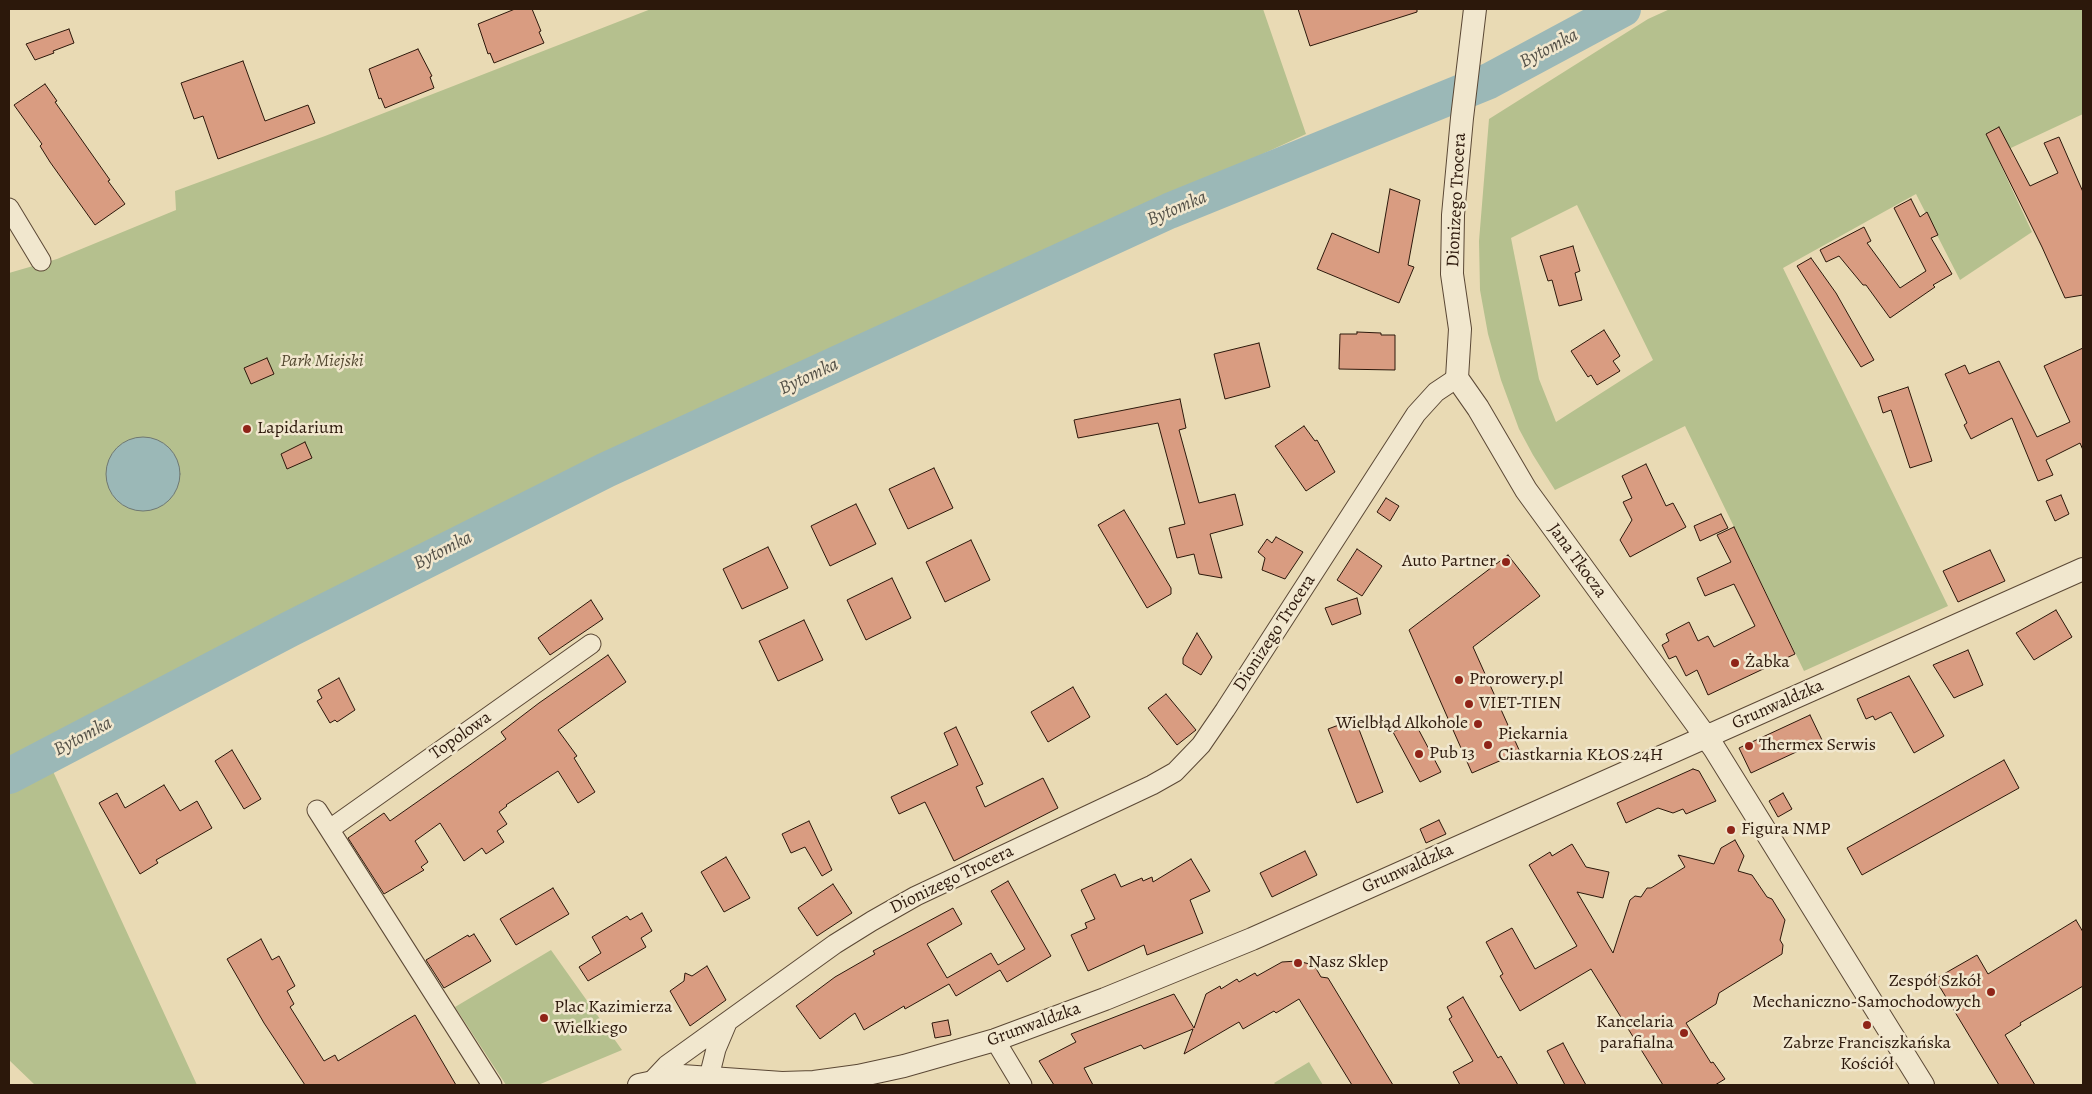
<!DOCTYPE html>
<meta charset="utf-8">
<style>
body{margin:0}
#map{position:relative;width:2092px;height:1094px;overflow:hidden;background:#e9dab4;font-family:Alegreya,serif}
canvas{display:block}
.frame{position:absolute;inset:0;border:10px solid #2c180b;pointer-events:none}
</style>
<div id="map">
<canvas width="2092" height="1094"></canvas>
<div class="frame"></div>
</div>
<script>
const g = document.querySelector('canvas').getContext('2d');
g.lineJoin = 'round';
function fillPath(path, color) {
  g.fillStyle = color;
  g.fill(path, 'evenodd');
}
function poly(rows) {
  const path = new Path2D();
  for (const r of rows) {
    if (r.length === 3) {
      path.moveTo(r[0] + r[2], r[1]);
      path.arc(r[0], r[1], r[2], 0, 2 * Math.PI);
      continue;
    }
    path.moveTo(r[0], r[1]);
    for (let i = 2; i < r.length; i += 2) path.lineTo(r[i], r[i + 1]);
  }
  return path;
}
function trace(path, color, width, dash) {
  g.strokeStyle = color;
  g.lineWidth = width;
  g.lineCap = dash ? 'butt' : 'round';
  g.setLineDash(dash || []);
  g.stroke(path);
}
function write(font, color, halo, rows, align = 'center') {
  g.font = font + ' Alegreya,serif';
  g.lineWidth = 5;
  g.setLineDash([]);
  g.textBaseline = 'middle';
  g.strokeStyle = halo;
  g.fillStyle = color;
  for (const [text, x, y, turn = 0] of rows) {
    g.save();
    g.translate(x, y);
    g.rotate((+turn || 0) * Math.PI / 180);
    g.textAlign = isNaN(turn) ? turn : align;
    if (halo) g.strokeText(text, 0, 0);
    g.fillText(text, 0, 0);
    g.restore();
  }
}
fillPath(poly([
 [651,9,1263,9,1306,134,549,483,9,760,9,273,57,259,176,210,175,191,325,136],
 [1670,9,2083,9,2083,114,1996,155,2032,232,1960,280,1916,194,1783,268,1948,606,1804,671,1685,426,1555,490,1533,455,1519,429,1501,380,1488,334,1480,290,1479,241,1489,119,1648,19],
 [1577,205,1653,360,1556,422,1539,379,1511,238],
 [51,767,197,1085,35,1085,9,1060,9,789],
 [551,950,622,1050,538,1085,506,1085,455,1007],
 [1309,1062,1323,1085,1276,1085,1274,1083]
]), '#b5c08e');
const water = poly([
 [143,474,37]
]);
fillPath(water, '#9bb8b7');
trace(water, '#6f7872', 1);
trace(poly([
 [9,776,290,629,606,470,1169,211,1489,81,1623,9]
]), '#9bb8b7', 36);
const building = poly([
 [515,9,532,9,541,31,539,32,544,43,494,63,490,53,488,54,478,24,515,9],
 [1298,9,1417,9,1417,12,1310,46,1298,9],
 [69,29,74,43,53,51,54,53,35,60,26,44,69,29],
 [418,49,432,76,430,77,434,88,385,108,381,98,379,99,369,69,418,49],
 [243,61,265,121,308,105,315,123,218,159,203,116,194,119,181,83,243,61],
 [45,84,57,101,55,102,110,180,108,181,125,204,95,225,50,162,40,146,42,144,14,105,45,84],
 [1999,127,2030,186,2058,173,2044,143,2059,137,2083,192,2083,295,2065,298,2042,247,1986,134,1999,127],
 [1390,189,1420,200,1408,265,1414,267,1399,303,1317,269,1332,233,1379,253,1390,189],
 [1911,199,1920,217,1927,212,1938,235,1931,238,1952,274,1933,285,1935,287,1890,318,1866,285,1863,285,1839,256,1826,262,1820,250,1864,227,1871,241,1867,243,1900,288,1926,271,1894,208,1911,199],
 [1573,246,1580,271,1575,273,1582,300,1559,306,1552,280,1548,281,1540,256,1573,246],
 [1811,258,1836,293,1874,360,1861,367,1797,266,1811,258],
 [1604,330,1620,356,1613,361,1620,371,1597,385,1591,375,1588,377,1571,351,1604,330],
 [1357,332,1381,333,1381,335,1395,335,1395,370,1339,369,1340,334,1357,334,1357,332],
 [1259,343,1270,387,1225,399,1214,354,1259,343],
 [2083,348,2083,450,2080,443,2046,460,2053,475,2038,481,2012,418,1971,439,1964,425,1967,423,1945,374,1965,365,1969,374,1999,361,2037,437,2070,422,2044,366,2083,348],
 [267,358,274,374,251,384,244,368,267,358],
 [1908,387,1932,461,1910,468,1891,410,1883,413,1878,397,1908,387],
 [1180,399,1186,428,1179,430,1199,503,1235,494,1243,525,1210,534,1222,578,1199,574,1194,554,1177,558,1169,528,1185,524,1158,423,1078,438,1074,420,1180,399],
 [1304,426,1315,441,1317,440,1335,472,1306,491,1275,446,1304,426],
 [305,442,312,458,287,469,281,454,305,442],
 [1646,464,1666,506,1673,503,1686,527,1630,557,1620,540,1632,520,1623,502,1632,498,1622,476,1646,464],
 [934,468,953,508,908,529,889,489,934,468],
 [2061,495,2069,514,2055,521,2046,501,2061,495],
 [1386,498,1399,506,1390,521,1377,512,1386,498],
 [856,504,876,544,830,566,811,526,856,504],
 [1124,510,1171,588,1171,594,1147,608,1098,525,1124,510],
 [1721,514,1728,528,1700,541,1694,526,1721,514],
 [1734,527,1795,654,1708,695,1697,670,1686,676,1676,656,1669,659,1662,645,1669,641,1666,634,1689,622,1698,641,1708,636,1714,647,1755,626,1734,584,1705,596,1697,578,1731,562,1717,535,1734,527],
 [1276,537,1303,552,1285,579,1262,570,1265,558,1258,552,1267,539,1272,543,1276,537],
 [971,540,990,580,945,602,926,562,971,540],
 [768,547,788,588,742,609,723,569,768,547],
 [1357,549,1382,566,1362,596,1337,580,1357,549],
 [1990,550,2005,581,1958,602,1943,571,1990,550],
 [1508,555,1540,596,1473,647,1520,752,1472,773,1409,630,1508,555],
 [892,578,911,618,866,640,847,600,892,578],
 [1357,598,1361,614,1332,625,1325,608,1357,598],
 [591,600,603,619,550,655,538,638,591,600],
 [2056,610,2072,637,2034,660,2016,633,2056,610],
 [804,620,823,660,778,681,759,641,804,620],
 [1197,633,1212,657,1201,675,1183,664,1183,658,1197,633],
 [1968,650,1983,685,1954,698,1933,665,1968,650],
 [608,655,626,682,558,730,577,756,574,758,595,792,578,803,558,771,506,805,507,806,499,812,507,824,497,831,504,842,486,854,482,848,464,861,440,823,415,841,428,862,421,867,424,870,384,894,348,838,384,813,390,821,467,767,506,739,501,732,539,703,608,655],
 [1909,676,1944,736,1914,753,1891,712,1875,720,1873,716,1866,719,1857,699,1909,676],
 [339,678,355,710,337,722,335,720,330,723,317,701,322,698,318,690,339,678],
 [1073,687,1090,717,1048,742,1031,712,1073,687],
 [1166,694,1196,730,1177,745,1148,708,1166,694],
 [1810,715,1822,740,1751,773,1739,748,1810,715],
 [1355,719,1383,792,1357,803,1328,729,1355,719],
 [1414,721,1441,772,1420,782,1393,732,1414,721],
 [956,727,983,784,976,787,985,807,1043,778,1058,808,954,861,925,802,899,814,891,797,958,765,944,733,956,727],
 [232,750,261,799,244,809,215,761,232,750],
 [2004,760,2019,788,1862,875,1847,848,2004,760],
 [1693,769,1699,771,1716,801,1686,814,1683,809,1673,813,1658,808,1626,823,1617,803,1693,769],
 [164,785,180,811,197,801,212,828,156,860,158,863,140,874,99,803,117,793,125,808,164,785],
 [1783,793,1792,809,1778,817,1769,801,1783,793],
 [1439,820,1446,834,1426,843,1420,829,1439,820],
 [809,821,832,870,822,876,805,847,791,853,782,834,809,821],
 [1735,840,1744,856,1738,871,1752,875,1767,897,1772,899,1785,920,1780,940,1783,945,1782,954,1719,993,1716,1004,1686,1023,1711,1063,1713,1062,1725,1079,1715,1085,1663,1085,1591,969,1520,1011,1500,976,1503,974,1486,942,1512,928,1535,969,1577,946,1529,865,1550,852,1552,856,1572,844,1586,867,1609,872,1603,898,1577,892,1613,953,1630,900,1635,896,1641,897,1647,888,1651,888,1685,867,1678,855,1714,864,1721,848,1735,840],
 [1305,851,1317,875,1272,897,1260,873,1305,851],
 [726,857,750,898,724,912,701,872,726,857],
 [1191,859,1210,891,1190,900,1203,933,1147,955,1144,945,1088,971,1071,935,1087,928,1085,923,1095,919,1081,890,1115,874,1121,887,1142,878,1143,881,1152,877,1153,882,1191,859],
 [1008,881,1051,956,1007,982,1000,970,956,996,949,984,905,1009,904,1006,864,1030,855,1013,820,1039,796,1006,835,977,875,954,873,951,953,908,962,924,927,944,947,978,991,953,998,965,1025,949,991,891,1008,881],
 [833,884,852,913,817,936,798,908,833,884],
 [553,888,569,914,516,945,500,919,553,888],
 [642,913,652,931,641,938,646,947,588,981,579,967,601,953,592,937,627,916,630,920,642,913],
 [2076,920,2083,932,2083,986,2020,1023,2021,1025,2005,1035,2035,1085,1999,1085,1935,979,1977,955,1988,974,2076,920],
 [474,934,491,961,444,988,426,960,468,935,469,937,474,934],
 [261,939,272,960,279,956,295,986,287,991,294,1004,290,1007,324,1061,335,1055,338,1061,415,1015,456,1085,305,1085,264,1023,227,959,261,939],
 [1297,961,1314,965,1321,977,1328,978,1393,1085,1352,1085,1299,999,1276,1013,1274,1011,1243,1029,1239,1022,1184,1054,1193,1029,1144,1049,1141,1045,1084,1068,1093,1085,1054,1085,1039,1061,1076,1042,1071,1034,1174,994,1194,1028,1206,994,1220,986,1221,989,1237,979,1239,982,1255,973,1257,976,1282,962,1297,961],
 [707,966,726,1000,690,1026,670,991,684,981,685,973,692,976,707,966],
 [1463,997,1498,1058,1501,1056,1518,1085,1460,1085,1453,1072,1473,1061,1449,1019,1452,1017,1447,1007,1463,997],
 [948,1020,951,1035,935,1038,932,1023,948,1020],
 [1563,1043,1572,1060,1586,1085,1565,1085,1547,1051,1563,1043]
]);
fillPath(building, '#d99c81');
trace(building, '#2c180b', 1);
const minor = poly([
 [9,208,41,261],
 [317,810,492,1085],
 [330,829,591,644],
 [995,1040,1022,1085],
 [651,1082,667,1065,835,944,872,921,916,896,1152,785,1175,772,1201,745,1225,710,1416,414,1436,392,1457,378],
 [707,1085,716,1049,727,1023]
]);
const tertiary = poly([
 [1475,9,1462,118,1453,215,1452,274,1460,329,1457,378,1478,408,1526,490,1714,748,1923,1085],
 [639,1085,682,1076,782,1083,814,1082,858,1076,904,1066,995,1040,1105,999,1252,939,2083,569]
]);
trace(minor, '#5b4835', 21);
trace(tertiary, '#5b4835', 24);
trace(minor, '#f1e7ce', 19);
trace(tertiary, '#f1e7ce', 22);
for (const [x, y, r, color] of [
 [247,429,5,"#8f2418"],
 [1506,562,5,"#8f2418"],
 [1735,663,5,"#8f2418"],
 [1459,680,5,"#8f2418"],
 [1469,704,5,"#8f2418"],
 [1478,724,5,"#8f2418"],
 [1488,745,5,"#8f2418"],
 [1749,746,5,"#8f2418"],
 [1419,754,5,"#8f2418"],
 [1731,830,5,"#8f2418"],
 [1298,963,5,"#8f2418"],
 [1991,992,5,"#8f2418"],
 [544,1018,5,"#8f2418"],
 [1867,1025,5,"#8f2418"],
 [1684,1033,5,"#8f2418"]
]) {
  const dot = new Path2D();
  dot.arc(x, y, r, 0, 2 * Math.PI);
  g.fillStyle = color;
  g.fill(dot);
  trace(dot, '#f1e7ce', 2);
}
write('18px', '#2c180b', '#f1e7ce', [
 ["Dionizego Trocera",1457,200,-87],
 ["Jana Tkocza",1577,561,54],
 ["Dionizego Trocera",1275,633,-57],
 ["Grunwaldzka",1778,705,-24],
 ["Topolowa",461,736,-35],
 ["Grunwaldzka",1408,869,-24],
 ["Dionizego Trocera",952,880,-26],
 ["Grunwaldzka",1034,1025,-20]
]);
write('italic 18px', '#554a32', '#f1e7ce', [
 ["Park Miejski",322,362]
]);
write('18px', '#2c180b', '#f1e7ce', [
 ["Lapidarium",257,429],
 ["Auto Partner",1496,562,"right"],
 ["Żabka",1745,663],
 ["Prorowery.pl",1469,680],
 ["VIET-TIEN",1479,704],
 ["Wielbłąd Alkohole",1468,724,"right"],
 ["Piekarnia",1498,735],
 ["Ciastkarnia KŁOS 24H",1498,756],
 ["Thermex Serwis",1759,746],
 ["Pub 13",1429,754],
 ["Figura NMP",1741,830],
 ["Nasz Sklep",1308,963],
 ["Zespół Szkół",1981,982,"right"],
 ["Mechaniczno-Samochodowych",1981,1003,"right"],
 ["Plac Kazimierza",554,1008],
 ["Wielkiego",554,1029],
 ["Kancelaria",1674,1023,"right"],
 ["parafialna",1674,1044,"right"],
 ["Zabrze Franciszkańska",1867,1044,"center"],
 ["Kościół",1867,1065,"center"]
], 'left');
write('italic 19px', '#535047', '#f1e7ce', [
 ["Bytomka",1549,49,-28],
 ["Bytomka",1177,209,-23],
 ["Bytomka",809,377,-25],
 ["Bytomka",443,551,-27],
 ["Bytomka",83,737,-28]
]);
</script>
